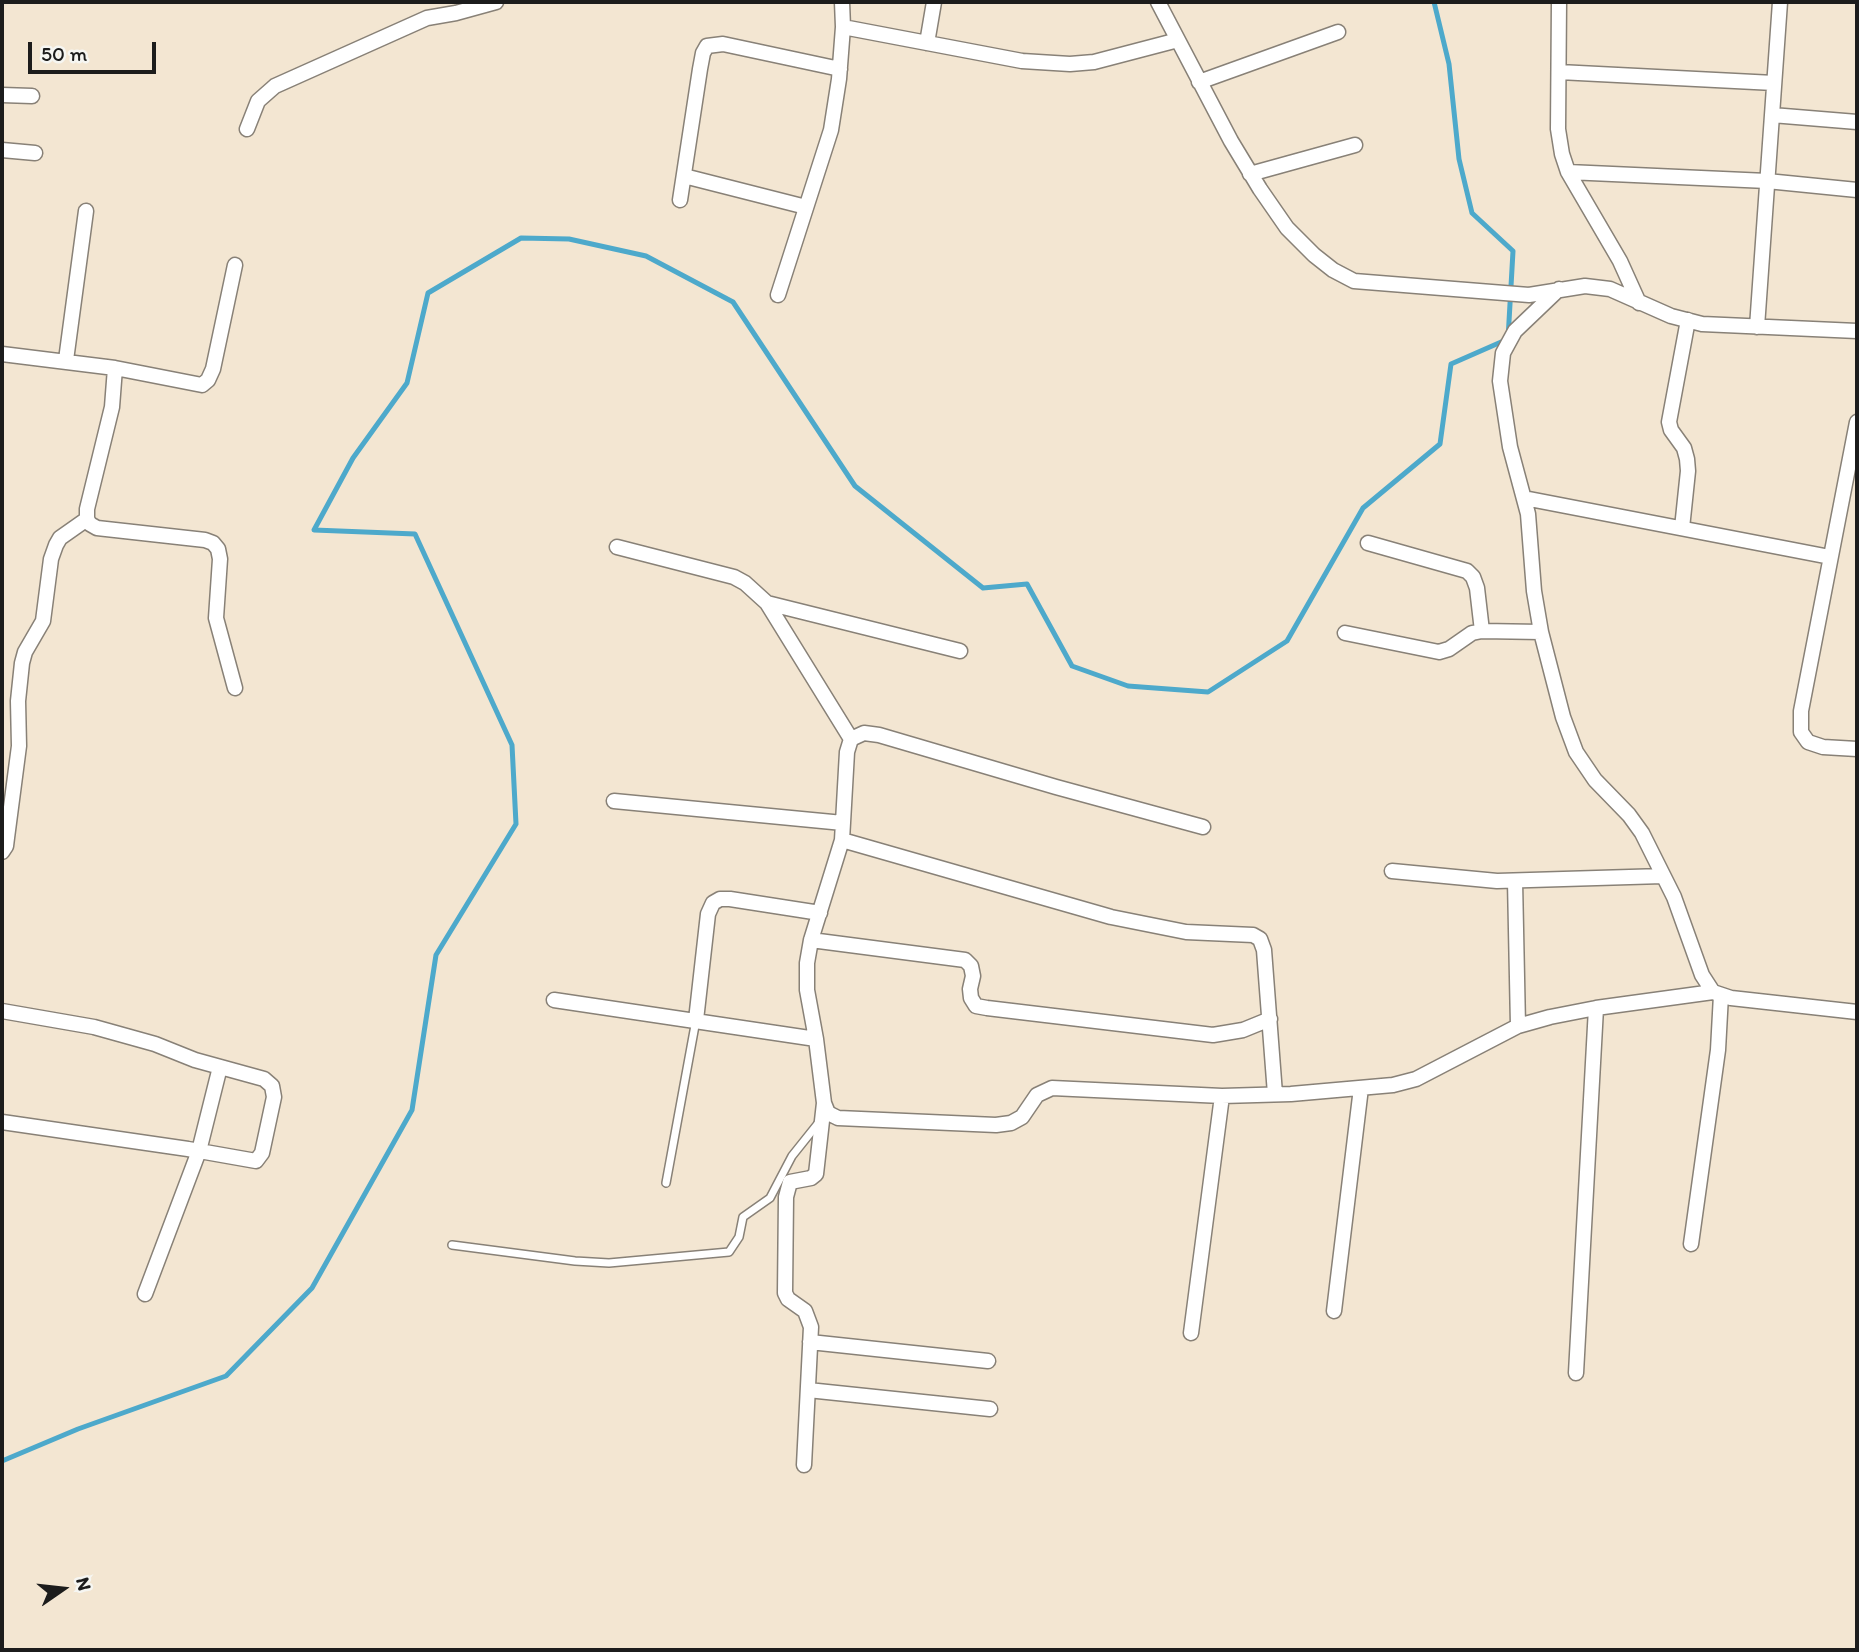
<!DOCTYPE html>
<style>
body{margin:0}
#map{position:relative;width:1859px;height:1652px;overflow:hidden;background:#f3e6d2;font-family:Itim,sans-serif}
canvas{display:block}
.frame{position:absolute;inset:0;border:4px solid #1c1c1c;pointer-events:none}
.north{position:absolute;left:28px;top:1554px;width:70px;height:70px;-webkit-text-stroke:5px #f6f6f2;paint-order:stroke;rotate:76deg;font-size:19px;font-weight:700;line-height:28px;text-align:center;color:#1c1c1c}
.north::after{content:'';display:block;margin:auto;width:24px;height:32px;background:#1c1c1c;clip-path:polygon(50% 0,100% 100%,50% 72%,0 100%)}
.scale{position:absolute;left:28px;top:42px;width:128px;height:32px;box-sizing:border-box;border:4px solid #1c1c1c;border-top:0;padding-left:9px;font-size:21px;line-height:24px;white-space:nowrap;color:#1c1c1c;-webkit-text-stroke:5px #f6f6f2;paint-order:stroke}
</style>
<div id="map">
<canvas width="1859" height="1652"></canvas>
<div class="frame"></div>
<div class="north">N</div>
<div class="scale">50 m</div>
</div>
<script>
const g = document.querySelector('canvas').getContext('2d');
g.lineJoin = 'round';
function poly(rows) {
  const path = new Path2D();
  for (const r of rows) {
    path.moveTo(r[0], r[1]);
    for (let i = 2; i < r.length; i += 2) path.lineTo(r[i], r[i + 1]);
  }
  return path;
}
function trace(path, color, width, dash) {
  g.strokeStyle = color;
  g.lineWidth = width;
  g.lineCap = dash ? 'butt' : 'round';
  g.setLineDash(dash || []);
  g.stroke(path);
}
trace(poly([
 [2,1461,78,1429,226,1376,312,1288,412,1110,436,955,516,824,512,745,415,534,314,530,353,458,407,383,428,293,521,238,569,239,646,256,733,302,855,486,983,588,1027,584,1072,666,1128,686,1208,692,1287,641,1363,508,1440,444,1451,364,1508,339,1513,251,1472,213,1459,159,1449,64,1434,2]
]), '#4da9cb', 5);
const lane = poly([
 [666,1183,696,1020],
 [452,1245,575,1261,609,1263,729,1252,739,1237,743,1217,770,1198,792,1156,820,1121]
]);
const street = poly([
 [1158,2,1231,141,1260,189,1287,228,1314,255,1333,270,1354,281,1529,295,1585,286,1610,289,1671,316,1702,324,1857,331],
 [1559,2,1558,129,1562,154,1568,172,1620,261,1639,303],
 [843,27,1022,61,1070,64,1094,62,1178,40],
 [927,43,934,2],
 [1559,72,1774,83],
 [1199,82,1338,32],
 [2,95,32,96],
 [1772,115,1857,122],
 [247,129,258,101,275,86,427,18,456,13,496,2],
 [2,150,35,153],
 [1568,172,1767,181,1857,190],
 [1250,174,1355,145],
 [684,176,806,207],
 [680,200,700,69,703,53,707,46,723,44,840,69],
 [1559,289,1515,331,1503,353,1500,381,1510,447,1528,514,1534,591,1541,632,1563,717,1576,752,1595,780,1629,815,1642,833,1674,897,1702,975,1713,992,1731,998,1857,1012],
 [778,295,831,130,839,79,843,27,842,2],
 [1757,327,1780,2],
 [2,354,115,368,202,385,208,380,213,369,235,265],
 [66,360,86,211],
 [115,368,112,407,87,509,87,519,90,524,97,528,205,540,213,543,218,549,220,559,216,618,235,688],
 [1857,422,1801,711,1801,732,1808,742,1823,747,1857,749],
 [1524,498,1830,557],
 [1682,528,1688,471,1687,459,1684,448,1671,430,1669,422,1688,320],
 [1368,543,1467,571,1473,577,1477,588,1482,631],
 [617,547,734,577,745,583,767,603,851,739],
 [767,603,960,651],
 [1345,633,1439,652,1449,649,1472,633,1482,631,1541,632],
 [614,801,843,823],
 [1203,827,1056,787,879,735,864,733,851,739,847,752,842,840,811,940,807,963,807,990,816,1039,824,1103,828,1113,838,1118,996,1125,1011,1123,1022,1117,1037,1095,1052,1088,1222,1096,1291,1094,1393,1085,1416,1079,1518,1026,1550,1017,1596,1008,1713,992],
 [842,840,1111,917,1186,932,1253,935,1260,939,1264,950,1275,1094],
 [2,852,6,846,7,838,19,746,18,701,22,663,25,652,43,621,51,559,56,545,60,538,87,519],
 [1392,871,1497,881,1663,876],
 [1515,881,1518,1026],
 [811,940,965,960,971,966,973,976,970,989,971,998,976,1006,987,1008,1213,1035,1243,1030,1270,1019],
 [554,1000,816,1039],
 [2,1011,94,1027,155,1044,195,1060,264,1079,272,1086,274,1097,262,1153,256,1161,188,1149,2,1122],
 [696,1020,708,914,713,903,720,899,730,899,820,913],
 [1691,1244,1718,1050,1721,995],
 [145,1294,199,1151,220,1067],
 [1334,1311,1361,1088],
 [1191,1333,1222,1096],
 [810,1342,988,1361],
 [1576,1373,1596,1008],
 [808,1390,990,1409],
 [804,1465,811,1327,805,1311,788,1299,785,1293,786,1197,790,1182,811,1178,816,1174,824,1103]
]);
trace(lane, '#888177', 10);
trace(street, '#888177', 17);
trace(lane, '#fff', 7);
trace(street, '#fff', 14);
</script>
